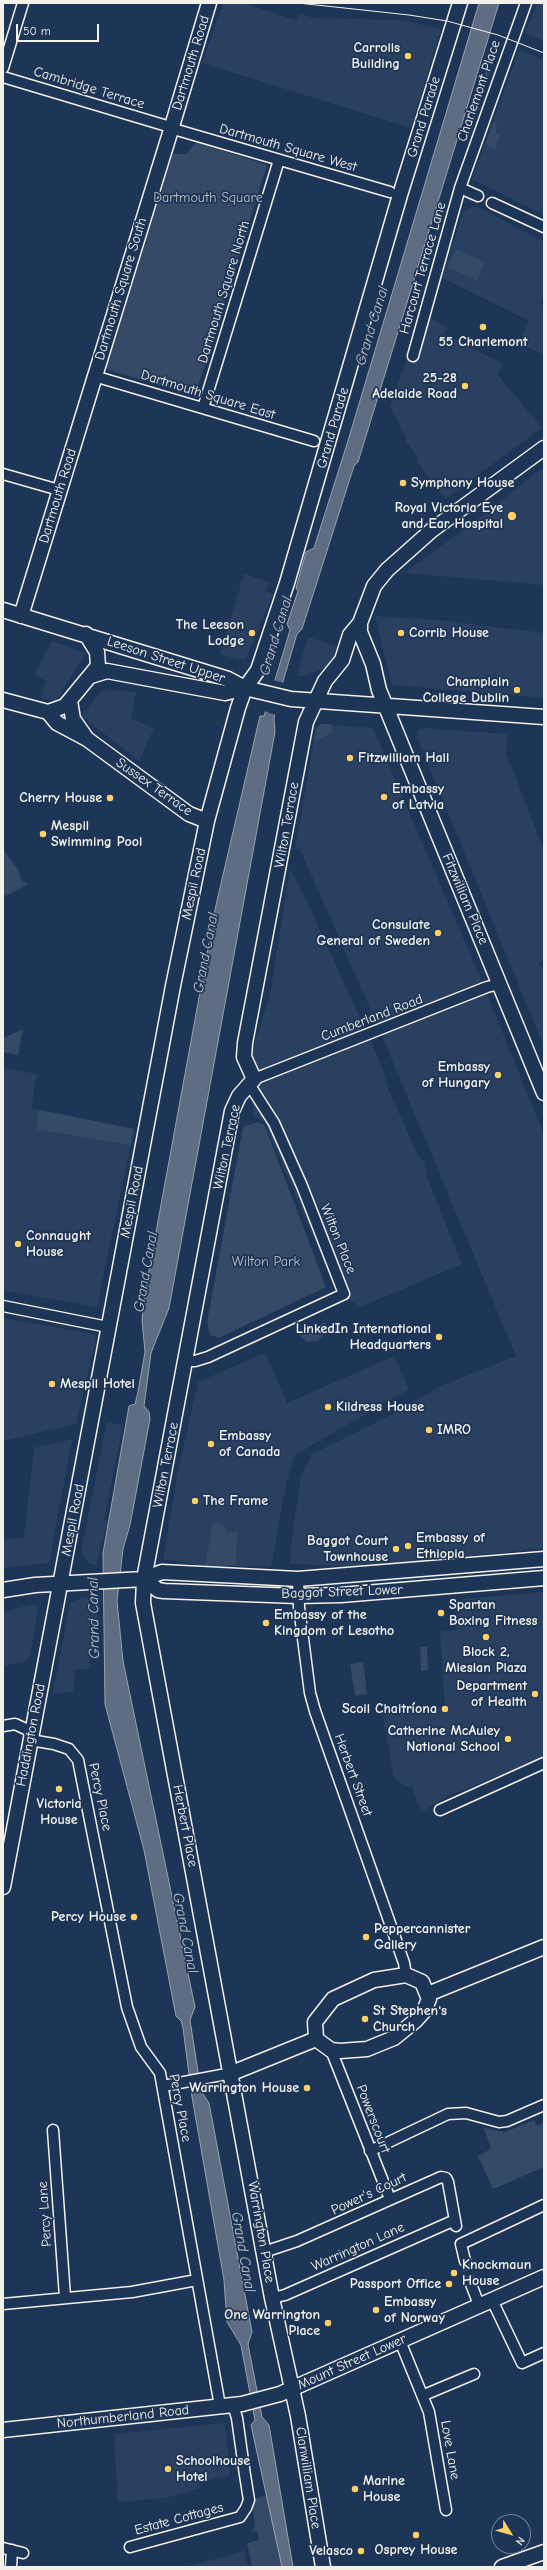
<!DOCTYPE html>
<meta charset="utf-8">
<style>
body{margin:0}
#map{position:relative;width:547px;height:2570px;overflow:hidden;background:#1d3557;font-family:"Comic Neue",sans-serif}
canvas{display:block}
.frame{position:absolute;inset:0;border:4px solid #f4f1e8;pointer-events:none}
.north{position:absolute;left:491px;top:2514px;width:40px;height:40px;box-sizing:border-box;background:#1d3557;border:1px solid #738091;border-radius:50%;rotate:127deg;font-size:11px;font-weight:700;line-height:16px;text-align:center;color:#f4f1e8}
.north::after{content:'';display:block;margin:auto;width:14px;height:18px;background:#ffd166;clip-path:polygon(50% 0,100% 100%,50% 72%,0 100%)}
.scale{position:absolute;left:16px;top:24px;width:83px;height:18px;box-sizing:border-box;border:2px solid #f4f1e8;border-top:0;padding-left:5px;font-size:12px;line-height:14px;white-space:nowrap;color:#f4f1e8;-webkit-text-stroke:3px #1d3557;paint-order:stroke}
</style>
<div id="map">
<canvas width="547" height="2570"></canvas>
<div class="frame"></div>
<div class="north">N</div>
<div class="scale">50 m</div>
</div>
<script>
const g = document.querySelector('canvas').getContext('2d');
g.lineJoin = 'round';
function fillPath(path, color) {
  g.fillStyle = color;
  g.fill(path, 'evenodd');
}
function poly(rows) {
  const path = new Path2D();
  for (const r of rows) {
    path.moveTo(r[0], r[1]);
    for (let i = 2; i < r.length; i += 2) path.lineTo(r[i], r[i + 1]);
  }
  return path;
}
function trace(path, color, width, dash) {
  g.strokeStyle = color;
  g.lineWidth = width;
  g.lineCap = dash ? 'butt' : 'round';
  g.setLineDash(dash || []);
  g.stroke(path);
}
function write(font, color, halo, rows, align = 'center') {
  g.font = font + ' "Comic Neue",sans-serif';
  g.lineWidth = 3.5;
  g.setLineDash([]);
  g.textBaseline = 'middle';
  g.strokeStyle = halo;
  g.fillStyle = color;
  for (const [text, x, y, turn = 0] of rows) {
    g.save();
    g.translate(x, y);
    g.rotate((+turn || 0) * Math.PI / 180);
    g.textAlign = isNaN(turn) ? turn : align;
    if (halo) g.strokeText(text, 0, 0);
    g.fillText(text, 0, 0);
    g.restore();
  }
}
fillPath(poly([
 [223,3,244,3,297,21,300,14,314,18,401,20,441,29,411,128,202,63],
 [538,3,544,3,544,41,525,34],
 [519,50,544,60,544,215,472,179],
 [472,207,478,207,544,242,544,296,541,302,544,312,544,355,519,343,529,321,442,278,463,212],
 [429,316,447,328,444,334,503,364,498,375,542,428,445,499,416,460,418,458,405,440,406,438,390,406,410,350],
 [544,467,544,585,404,573,466,528],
 [244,574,269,582,266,592,273,594,246,659,240,660,220,654],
 [375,616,439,620,544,633,544,698,392,685],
 [308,637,336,646,330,666,304,676,297,675],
 [52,641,86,653,56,701,42,698,41,692,47,682,34,674],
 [110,690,136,692,131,719,154,728,139,761,81,716,101,691],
 [321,724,373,728,486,991,544,1135,544,1548,367,1567,290,1564,291,1544,301,1476,312,1454,389,1416,439,1387,516,1356,376,1022,300,849,295,849,316,729],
 [424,728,507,734,506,753,544,850,544,961,539,963,544,970,544,1047,417,737,418,730],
 [290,869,301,889,382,1066,388,1089,418,1155,424,1162,427,1177,462,1264,360,1307,347,1297,340,1284,334,1286,264,1121,253,1116,253,1048,270,996],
 [3,1068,37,1074,31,1108,134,1129,97,1307,3,1291],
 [3,1318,94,1334,96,1339,76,1424,3,1441],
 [265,1353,287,1403,394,1356,409,1389,295,1455,287,1480,271,1566,205,1566,163,1559,178,1471,198,1382],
 [107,1422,123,1425,104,1520,108,1521,96,1565,88,1563,81,1551],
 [69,1440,72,1440,49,1563,3,1568,3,1540,24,1537,34,1448],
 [544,1592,544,1757,448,1796,421,1812,412,1787,407,1787,394,1778,382,1712,445,1707,440,1631,457,1630,455,1605,463,1605,463,1599],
 [101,1594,89,1669,76,1669,73,1691,53,1694,70,1603,85,1597,94,1599,94,1595],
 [34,1604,38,1607,30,1657,24,1662,3,1666,3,1612],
 [225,2423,230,2476,199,2482,200,2488,166,2498,118,2502,114,2434],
 [244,2551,248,2567,185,2567]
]), '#2a4060');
fillPath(poly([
 [491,68,469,138,466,137,486,70],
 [493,123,497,124,496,133,500,135,495,150,485,145],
 [196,142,267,165,195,396,106,369,173,154,186,154],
 [456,249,485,263,477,281,448,267],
 [321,724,331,724,333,733,314,741,316,729],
 [3,849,18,870,22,881,29,884,3,897],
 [23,1029,18,1055,3,1052,3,1038],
 [39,1110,134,1129,131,1145,36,1129],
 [257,1122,264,1125,268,1134,326,1287,219,1338,210,1335,207,1322,243,1127],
 [326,1322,325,1333,318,1341,307,1342,298,1334],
 [213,1523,221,1524,228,1532,237,1532,236,1565,205,1566],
 [420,1647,427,1647,428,1670,421,1671],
 [363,1662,367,1694,355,1696,350,1664],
 [534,2120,537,2126,544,2123,544,2167,493,2189,478,2156,491,2149,484,2128,505,2132],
 [267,2495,282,2567,252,2567,247,2543,259,2540,257,2531,251,2532,255,2526,251,2500]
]), '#354a67');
const water = poly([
 [479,3,499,3,358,462,354,466,302,629,297,634,279,695,274,718,275,732,169,1308,151,1353,144,1406,149,1412,150,1419,130,1525,123,1549,117,1601,123,1661,195,2007,190,2020,201,2091,209,2103,252,2332,248,2344,262,2417,269,2425,293,2567,282,2567,251,2425,255,2420,241,2345,227,2322,224,2280,192,2097,183,2028,181,2021,176,2016,144,1850,105,1704,103,1553,129,1406,135,1404,138,1392,145,1352,142,1320,145,1292,216,905,260,716,264,716,288,637,290,630,287,624,298,591,296,588,306,552,314,548,347,444,479,3]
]);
fillPath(water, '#5e6d82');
trace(water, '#9aa2ab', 1);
fillPath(poly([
 [273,680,284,683,276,715,264,711]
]), '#1d3557');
trace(poly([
 [465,2261,471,2284]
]), '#3d516d', 10, [10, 5]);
const street = poly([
 [3,68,23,3],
 [3,77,167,126],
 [177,130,390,192],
 [460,188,478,196],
 [492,203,544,227],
 [413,356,460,188,526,3],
 [94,376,314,441],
 [203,408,279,160],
 [3,474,59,490],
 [254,1079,487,987,500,984],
 [3,1306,108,1327],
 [187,1361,195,1361,208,1357,344,1294,302,1186,274,1123,249,1084],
 [298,1579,299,1607,310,1693,315,1711,404,1963,406,1975],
 [3,1726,15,1724,32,1732],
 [30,1740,54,1744,69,1749,78,1760,127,2007,141,2047,160,2073,220,2406],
 [440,1810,544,1763],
 [331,2050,390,2199],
 [163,2086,232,2073],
 [53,2130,65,2297],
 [370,2151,448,2114,466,2113,499,2122,507,2121,544,2105],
 [264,2252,297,2241,441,2177,446,2178,448,2182,456,2226],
 [465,2261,461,2244,544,2205],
 [471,2284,479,2305],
 [272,2298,285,2295,455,2220],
 [492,2300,522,2363,544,2353],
 [3,2304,132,2292,197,2280],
 [400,2341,429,2412,446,2510],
 [424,2395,474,2374],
 [130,2547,240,2517,246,2508,249,2500,245,2475,237,2418,233,2405],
 [3,2548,23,2553],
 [11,2567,12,2550]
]);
const secondary = poly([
 [173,123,209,3],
 [3,610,228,679,245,688,291,699,544,717],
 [21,616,170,133],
 [360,623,360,632,373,664,379,690,544,1093],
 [91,676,107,671,225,693,245,688],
 [3,700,48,712,65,706,98,666,97,652,86,634],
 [70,701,73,719,87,739],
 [48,712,57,723,87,739,189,814,207,821],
 [144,1579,158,1590,164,1591,297,1596,341,1595,544,1578],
 [3,1590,35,1585,144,1579,162,1572,298,1579,544,1559],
 [3,1887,173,986,207,821,238,708,245,688,258,670,287,583,400,195,460,3],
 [406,1975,422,1982,429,1999,424,2011,415,2021,394,2038,367,2049,340,2051,331,2050,316,2039,315,2022,333,1999,374,1980,406,1975],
 [428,1994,544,1947],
 [232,2073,316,2039],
 [3,2430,242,2404,280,2394,544,2277],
 [323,2567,298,2416,272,2298,143,1603,144,1579,232,1111,239,1096,254,1079,244,1057,245,1043,306,722,325,681,342,660,350,635,360,623,374,586,387,570,432,530,544,448],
 [502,2567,544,2552]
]);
trace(street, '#f4f1e8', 13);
trace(secondary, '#f4f1e8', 17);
trace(street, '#1d3557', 10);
trace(secondary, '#1d3557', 14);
trace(poly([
 [298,3,409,15,447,21,498,35,544,53]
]), '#f4f1e8', 1);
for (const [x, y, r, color] of [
 [408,56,4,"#ffd166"],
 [483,327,4,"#ffd166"],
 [465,386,4,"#ffd166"],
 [403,483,4,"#ffd166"],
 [512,516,5,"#ffd166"],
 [252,633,4,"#ffd166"],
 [401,633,4,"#ffd166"],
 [517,690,4,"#ffd166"],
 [350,758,4,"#ffd166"],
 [384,797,4,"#ffd166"],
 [110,798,4,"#ffd166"],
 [43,834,4,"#ffd166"],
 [438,933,4,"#ffd166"],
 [498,1075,4,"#ffd166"],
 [18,1244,4,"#ffd166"],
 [439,1337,4,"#ffd166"],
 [52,1384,4,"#ffd166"],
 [328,1407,4,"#ffd166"],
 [429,1430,4,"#ffd166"],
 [211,1444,4,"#ffd166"],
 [195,1501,4,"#ffd166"],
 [408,1546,4,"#ffd166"],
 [396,1549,4,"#ffd166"],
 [441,1613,4,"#ffd166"],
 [266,1623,4,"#ffd166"],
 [486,1637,4,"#ffd166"],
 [535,1694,4,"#ffd166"],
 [445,1709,4,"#ffd166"],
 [508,1739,4,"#ffd166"],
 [59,1789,4,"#ffd166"],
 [134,1917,4,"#ffd166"],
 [366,1937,4,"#ffd166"],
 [365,2019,4,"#ffd166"],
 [307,2088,4,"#ffd166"],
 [454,2273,4,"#ffd166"],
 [449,2284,4,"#ffd166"],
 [376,2310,4,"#ffd166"],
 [328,2323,4,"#ffd166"],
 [168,2469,4,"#ffd166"],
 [355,2489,4,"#ffd166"],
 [416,2535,4,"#ffd166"],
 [361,2551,4,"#ffd166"]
]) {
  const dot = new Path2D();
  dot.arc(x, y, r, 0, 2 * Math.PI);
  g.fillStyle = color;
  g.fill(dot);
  trace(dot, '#1d3557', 1.5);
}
write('bold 14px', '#f4f1e8', '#1d3557', [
 ["Carrolls",400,48,"right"],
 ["Building",400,64,"right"],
 ["55 Charlemont",483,342,"center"],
 ["25-28",457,378,"right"],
 ["Adelaide Road",457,394,"right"],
 ["Symphony House",411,483],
 ["Royal Victoria Eye",503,508,"right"],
 ["and Ear Hospital",503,524,"right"],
 ["The Leeson",244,625,"right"],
 ["Lodge",244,641,"right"],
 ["Corrib House",409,633],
 ["Champlain",509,682,"right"],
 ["College Dublin",509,698,"right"],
 ["Fitzwilliam Hall",358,758],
 ["Embassy",392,789],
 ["of Latvia",392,805],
 ["Cherry House",102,798,"right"],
 ["Mespil",51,826],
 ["Swimming Pool",51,842],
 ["Consulate",430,925,"right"],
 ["General of Sweden",430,941,"right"],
 ["Embassy",490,1067,"right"],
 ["of Hungary",490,1083,"right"],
 ["Connaught",26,1236],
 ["House",26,1252],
 ["LinkedIn International",431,1329,"right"],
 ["Headquarters",431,1345,"right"],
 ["Mespil Hotel",60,1384],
 ["Kildress House",336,1407],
 ["IMRO",437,1430],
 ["Embassy",219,1436],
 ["of Canada",219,1452],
 ["The Frame",203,1501],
 ["Embassy of",416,1538],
 ["Ethiopia",416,1554],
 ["Baggot Court",388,1541,"right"],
 ["Townhouse",388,1557,"right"],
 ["Spartan",449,1605],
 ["Boxing Fitness",449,1621],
 ["Embassy of the",274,1615],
 ["Kingdom of Lesotho",274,1631],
 ["Block 2,",486,1652,"center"],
 ["Miesian Plaza",486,1668,"center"],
 ["Department",527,1686,"right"],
 ["of Health",527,1702,"right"],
 ["Scoil Chaitríona",437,1709,"right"],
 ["Catherine McAuley",500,1731,"right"],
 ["National School",500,1747,"right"],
 ["Victoria",59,1804,"center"],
 ["House",59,1820,"center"],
 ["Percy House",126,1917,"right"],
 ["Peppercannister",374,1929],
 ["Gallery",374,1945],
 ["St Stephen's",373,2011],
 ["Church",373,2027],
 ["Warrington House",299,2088,"right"],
 ["Knockmaun",462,2265],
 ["House",462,2281],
 ["Passport Office",441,2284,"right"],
 ["Embassy",384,2302],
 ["of Norway",384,2318],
 ["One Warrington",320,2315,"right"],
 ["Place",320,2331,"right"],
 ["Schoolhouse",176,2461],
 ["Hotel",176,2477],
 ["Marine",363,2481],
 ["House",363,2497],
 ["Osprey House",416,2550,"center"],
 ["Velasco",353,2551,"right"]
], 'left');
write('14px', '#f4f1e8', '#1d3557', [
 ["Dartmouth Road",191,63,-73],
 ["Cambridge Terrace",89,88,17],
 ["Charlemont Place",479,91,-71],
 ["Grand Parade",424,117,-73],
 ["Dartmouth Square West",288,148,16],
 ["Harcourt Terrace Lane",423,268,-74],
 ["Dartmouth Square South",121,289,-73],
 ["Dartmouth Square North",224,292,-73],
 ["Dartmouth Square East",208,395,17],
 ["Grand Parade",333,428,-74],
 ["Dartmouth Road",58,496,-73],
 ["Leeson Street Upper",166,660,18],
 ["Sussex Terrace",154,787,35],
 ["Wilton Terrace",287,825,-80],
 ["Mespil Road",194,884,-78],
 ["Fitzwilliam Place",465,899,67],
 ["Cumberland Road",372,1018,-21],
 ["Wilton Terrace",227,1147,-78],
 ["Mespil Road",132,1202,-79],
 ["Wilton Place",338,1239,68],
 ["Wilton Terrace",166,1465,-79],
 ["Mespil Road",73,1520,-79],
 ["Baggot Street Lower",342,1592,-2],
 ["Haddington Road",31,1735,-79],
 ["Herbert Street",353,1775,70],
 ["Percy Place",100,1797,78],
 ["Herbert Place",185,1826,79],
 ["Percy Place",180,2108,79],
 ["Powerscourt",373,2119,69],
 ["Power's Court",369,2194,-25],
 ["Percy Lane",45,2214,-94],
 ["Warrington Place",261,2232,80],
 ["Warrington Lane",358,2247,-24],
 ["Mount Street Lower",352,2362,-24],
 ["Northumberland Road",123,2417,-6],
 ["Love Lane",450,2450,80],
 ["Clanwilliam Place",308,2478,81],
 ["Estate Cottages",179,2519,-15]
]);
write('14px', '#bbbfc1', '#1d3557', [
 ["Dartmouth Square",208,198],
 ["Wilton Park",266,1262]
]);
write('italic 15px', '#c0c3c4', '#1d3557', [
 ["Grand Canal",372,326,-73],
 ["Grand Canal",276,636,-73],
 ["Grand Canal",206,953,-79],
 ["Grand Canal",146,1272,-80],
 ["Grand Canal",94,1618,-91],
 ["Grand Canal",185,1933,79],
 ["Grand Canal",243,2252,80]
]);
</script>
